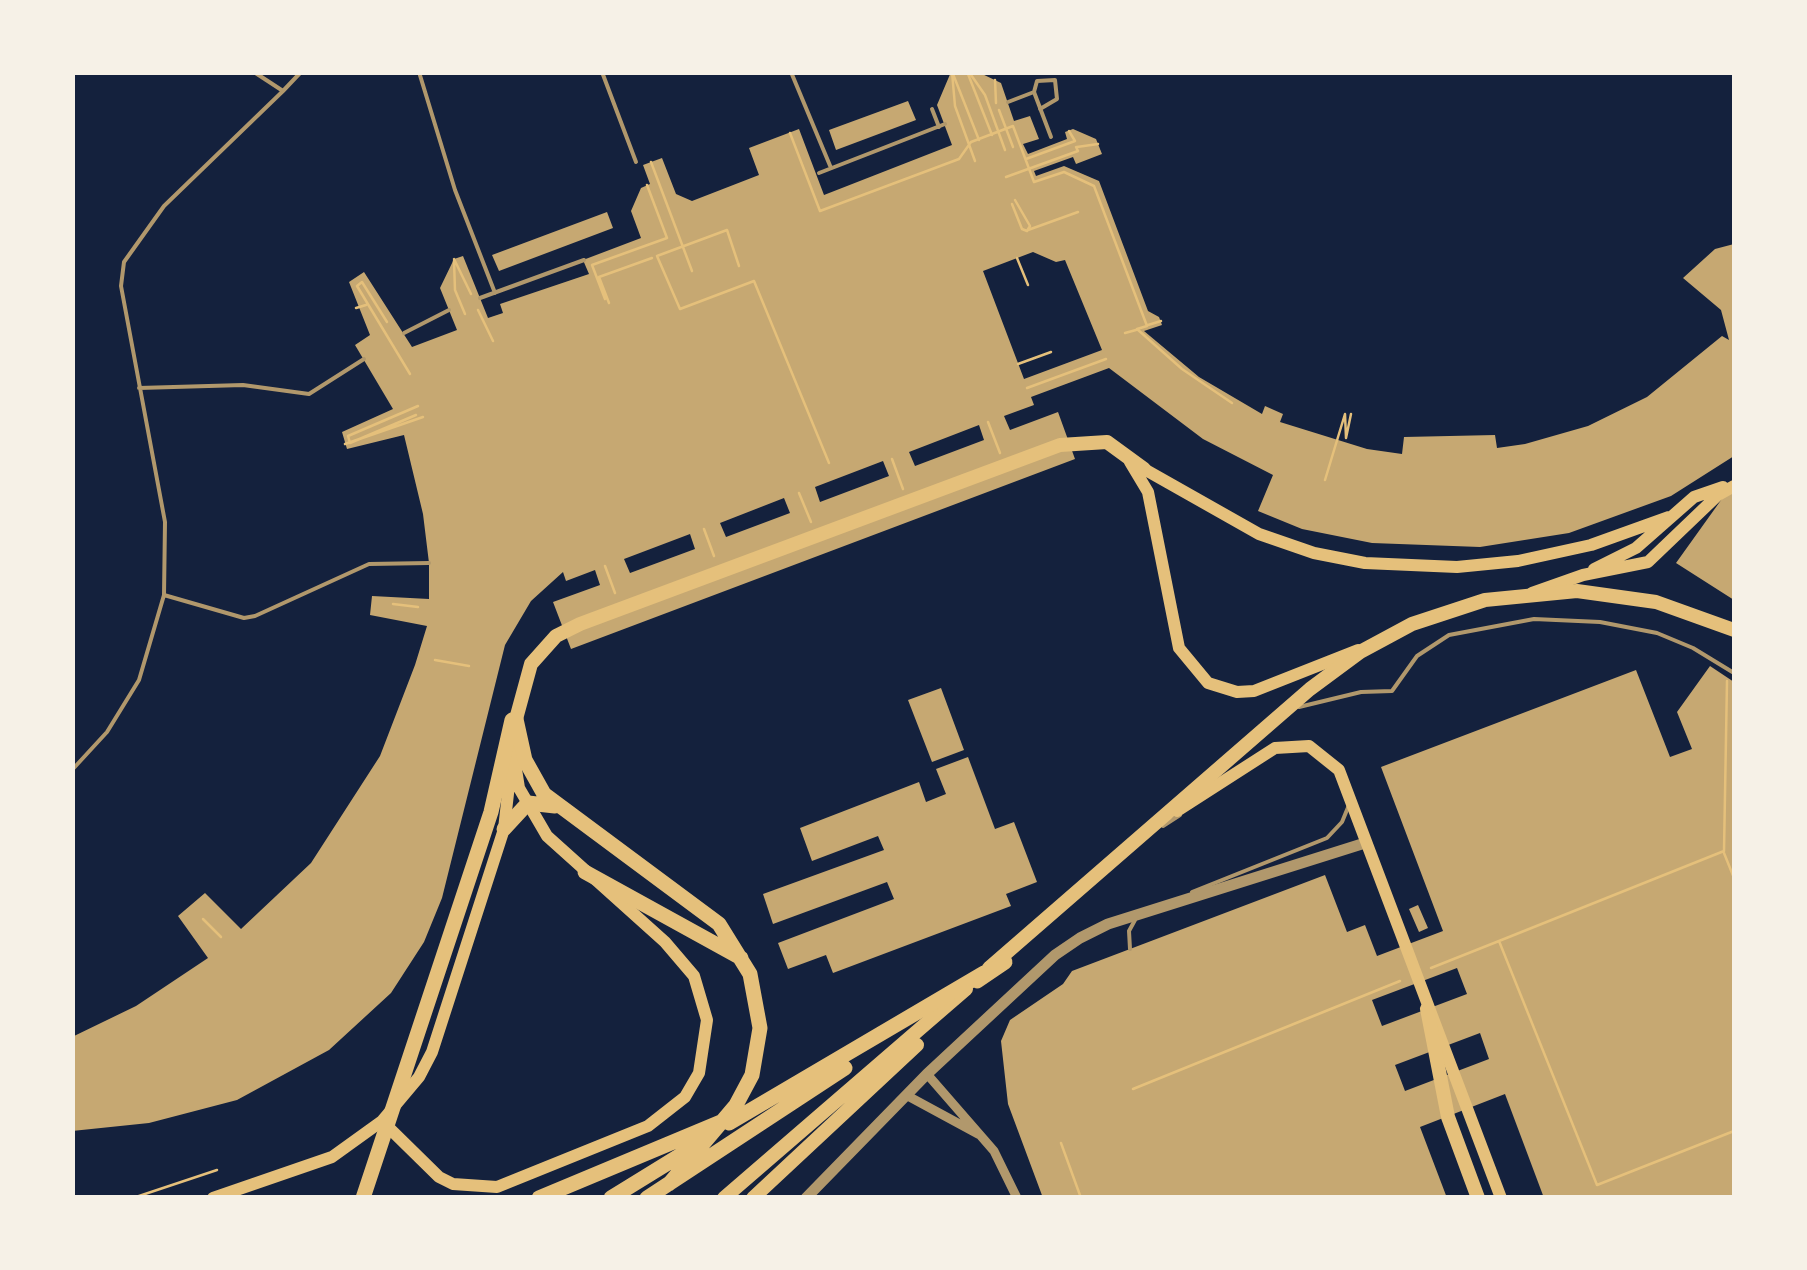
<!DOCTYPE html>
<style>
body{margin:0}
#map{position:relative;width:1807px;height:1270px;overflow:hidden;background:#14213d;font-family:"Playfair Display",serif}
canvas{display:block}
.frame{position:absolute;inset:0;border:75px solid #f6f1e7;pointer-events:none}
</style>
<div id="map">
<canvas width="1807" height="1270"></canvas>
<div class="frame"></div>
</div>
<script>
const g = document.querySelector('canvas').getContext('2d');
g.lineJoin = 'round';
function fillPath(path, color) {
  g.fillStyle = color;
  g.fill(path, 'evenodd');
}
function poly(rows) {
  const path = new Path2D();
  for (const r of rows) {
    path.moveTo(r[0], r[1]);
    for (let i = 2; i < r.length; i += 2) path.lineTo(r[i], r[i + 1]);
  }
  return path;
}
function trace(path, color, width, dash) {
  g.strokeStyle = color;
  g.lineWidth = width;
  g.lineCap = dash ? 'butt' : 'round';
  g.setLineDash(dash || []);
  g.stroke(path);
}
fillPath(poly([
 [951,72,978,72,1001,83,1014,121,1030,116,1039,139,1023,144,1028,154,1067,139,1065,132,1073,129,1096,139,1102,154,1076,164,1073,157,1034,171,1036,176,1064,166,1099,181,1148,311,1159,317,1162,325,1144,331,1199,377,1262,414,1265,406,1283,414,1280,422,1367,449,1402,454,1404,437,1495,435,1497,448,1525,444,1588,426,1647,397,1722,336,1729,340,1721,310,1683,278,1715,249,1734,244,1734,456,1671,496,1569,533,1480,547,1372,543,1302,529,1258,511,1273,475,1203,439,1109,368,1031,397,1034,405,1004,416,1010,430,1058,412,1075,459,571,649,553,602,600,585,595,570,566,581,563,572,531,601,505,645,442,898,424,942,391,993,329,1050,237,1100,149,1123,72,1131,72,1037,136,1006,208,958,178,916,205,893,241,929,311,863,380,756,415,665,427,626,370,615,372,596,429,599,429,563,423,514,404,435,347,449,342,432,393,409,355,345,370,335,349,282,364,272,412,347,457,330,440,288,454,259,463,256,488,318,503,313,500,304,589,274,583,260,641,238,631,211,641,188,650,184,643,165,662,158,676,194,692,201,759,175,749,148,799,129,824,195,952,145,937,105],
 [1033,252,1056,262,1065,260,1102,350,1024,379,983,271],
 [979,425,984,440,915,466,909,452],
 [883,461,889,476,820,502,815,487],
 [784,498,790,513,726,537,720,523],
 [690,534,695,549,630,573,624,559],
 [908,101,916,120,836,150,829,130],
 [607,212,613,228,499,271,492,255],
 [1734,482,1734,600,1676,563],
 [1710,666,1734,682,1734,1198,1544,1198,1505,1094,1420,1127,1447,1198,1043,1198,1008,1104,1001,1041,1010,1020,1063,984,1072,971,1325,875,1347,932,1365,925,1377,956,1443,931,1381,767,1636,670,1670,757,1692,749,1677,712],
 [1457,968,1467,994,1382,1026,1372,1000],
 [1480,1033,1489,1059,1405,1091,1395,1065],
 [941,688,964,750,932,762,908,700],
 [968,757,995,829,1014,822,1037,882,1006,894,1011,906,833,973,826,955,788,969,778,943,894,899,887,882,773,924,763,894,884,850,878,836,812,861,800,828,919,782,926,802,946,794,936,769],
 [1418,905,1428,928,1419,932,1409,909]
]), '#c6a872');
trace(poly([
 [952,72,955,106,975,161],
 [969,72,985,95,1005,150],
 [953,74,979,140],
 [968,74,992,135],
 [995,80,996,103],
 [999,110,1013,147],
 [790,133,820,211,959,159,971,142,1013,126,1034,182,1064,172,1094,186,1147,326,1137,329,1182,369,1232,403],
 [1077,147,1098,144],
 [1026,159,1075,141,1069,131],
 [651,162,692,271],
 [1006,177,1078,151,1076,147],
 [1012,204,1022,229,1027,231,1030,226,1015,200],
 [1028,230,1078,212],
 [1017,258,1028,285],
 [454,259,471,294],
 [454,261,455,290,465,314],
 [739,266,727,230,657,256,680,309,754,281,829,463],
 [605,299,592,265,667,238,647,185],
 [609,303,599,277,652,258],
 [356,308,366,305],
 [478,310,493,341],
 [387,322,362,282,357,286,410,374],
 [1148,325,1161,321],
 [1125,333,1136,330],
 [1018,364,1051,352],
 [1027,388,1106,359],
 [416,415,350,443,348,436,418,406],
 [988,422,1000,453],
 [345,444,423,417],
 [892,459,903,489],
 [1325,480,1345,414,1346,438,1351,414],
 [799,493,811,522],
 [704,529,714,556],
 [605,566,615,593],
 [393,604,418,607],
 [435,660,469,666],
 [1724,853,1734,878],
 [203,919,221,937],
 [1499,941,1724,851,1727,681],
 [1431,968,1499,941,1597,1185,1734,1131],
 [1133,1089,1400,981],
 [1061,1143,1081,1198],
 [133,1198,217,1170]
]), '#e5c07b', 2.5);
trace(poly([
 [254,72,283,91,301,72],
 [419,72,455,190,495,293],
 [602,72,636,162],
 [791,72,831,168],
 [1034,92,1051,137],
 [1008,102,1034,92,1037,81,1055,80,1057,99,1040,109],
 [932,109,939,127],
 [819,173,945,124],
 [480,298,584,260],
 [404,333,449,310],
 [139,388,243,385,309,394,364,359],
 [164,595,244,618,255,616,369,564,429,563],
 [1299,707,1361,692,1392,691,1417,656,1449,635,1534,619,1600,622,1657,633,1693,648,1734,673],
 [72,770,107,732,139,680,164,595,165,522,121,286,124,262,164,206,283,91],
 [1163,826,1180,815],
 [1192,892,1327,838,1342,822,1349,805],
 [1130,949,1129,931,1135,920]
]), '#b1986c', 4);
trace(poly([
 [927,1074,994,1151,1017,1198],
 [906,1095,978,1134]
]), '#b1986c', 9);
trace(poly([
 [806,1198,927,1074,1055,955,1080,938,1108,924,1365,843]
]), '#b1986c', 11);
trace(poly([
 [1130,462,1148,492,1179,648,1208,683,1237,692,1254,691,1358,650],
 [1144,469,1259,534,1314,553,1365,563,1457,567,1518,561,1591,545,1669,517],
 [1594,569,1636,548,1694,497,1723,487],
 [1532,593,1583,575,1648,562,1718,495,1734,486],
 [1177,811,1275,748,1309,746,1339,770,1501,1198],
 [382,1121,439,1177,453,1184,497,1187,648,1126,685,1097,699,1073,707,1020,694,976,665,942,547,836,519,788,511,738],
 [213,1198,332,1157,382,1121,419,1077,432,1052,504,829,511,767]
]), '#e5c07b', 12);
trace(poly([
 [516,719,531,664,556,636,580,624,1060,445,1107,442,1144,469],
 [989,968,1310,689,1360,652,1412,624,1485,600,1577,591,1656,602,1734,630],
 [1427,1009,1448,1117,1478,1198],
 [724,1198,966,989],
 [753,1198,917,1045]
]), '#e5c07b', 14);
trace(poly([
 [516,719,525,760,544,794,719,924,750,974,760,1028,752,1075,736,1105,669,1184],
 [504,829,528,803,555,806],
 [585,872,741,958],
 [977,981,1005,962],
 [729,1123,984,973],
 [363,1198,491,812,512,720],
 [539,1198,721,1122],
 [611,1198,697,1145],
 [647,1198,845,1068]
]), '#e5c07b', 15);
</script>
